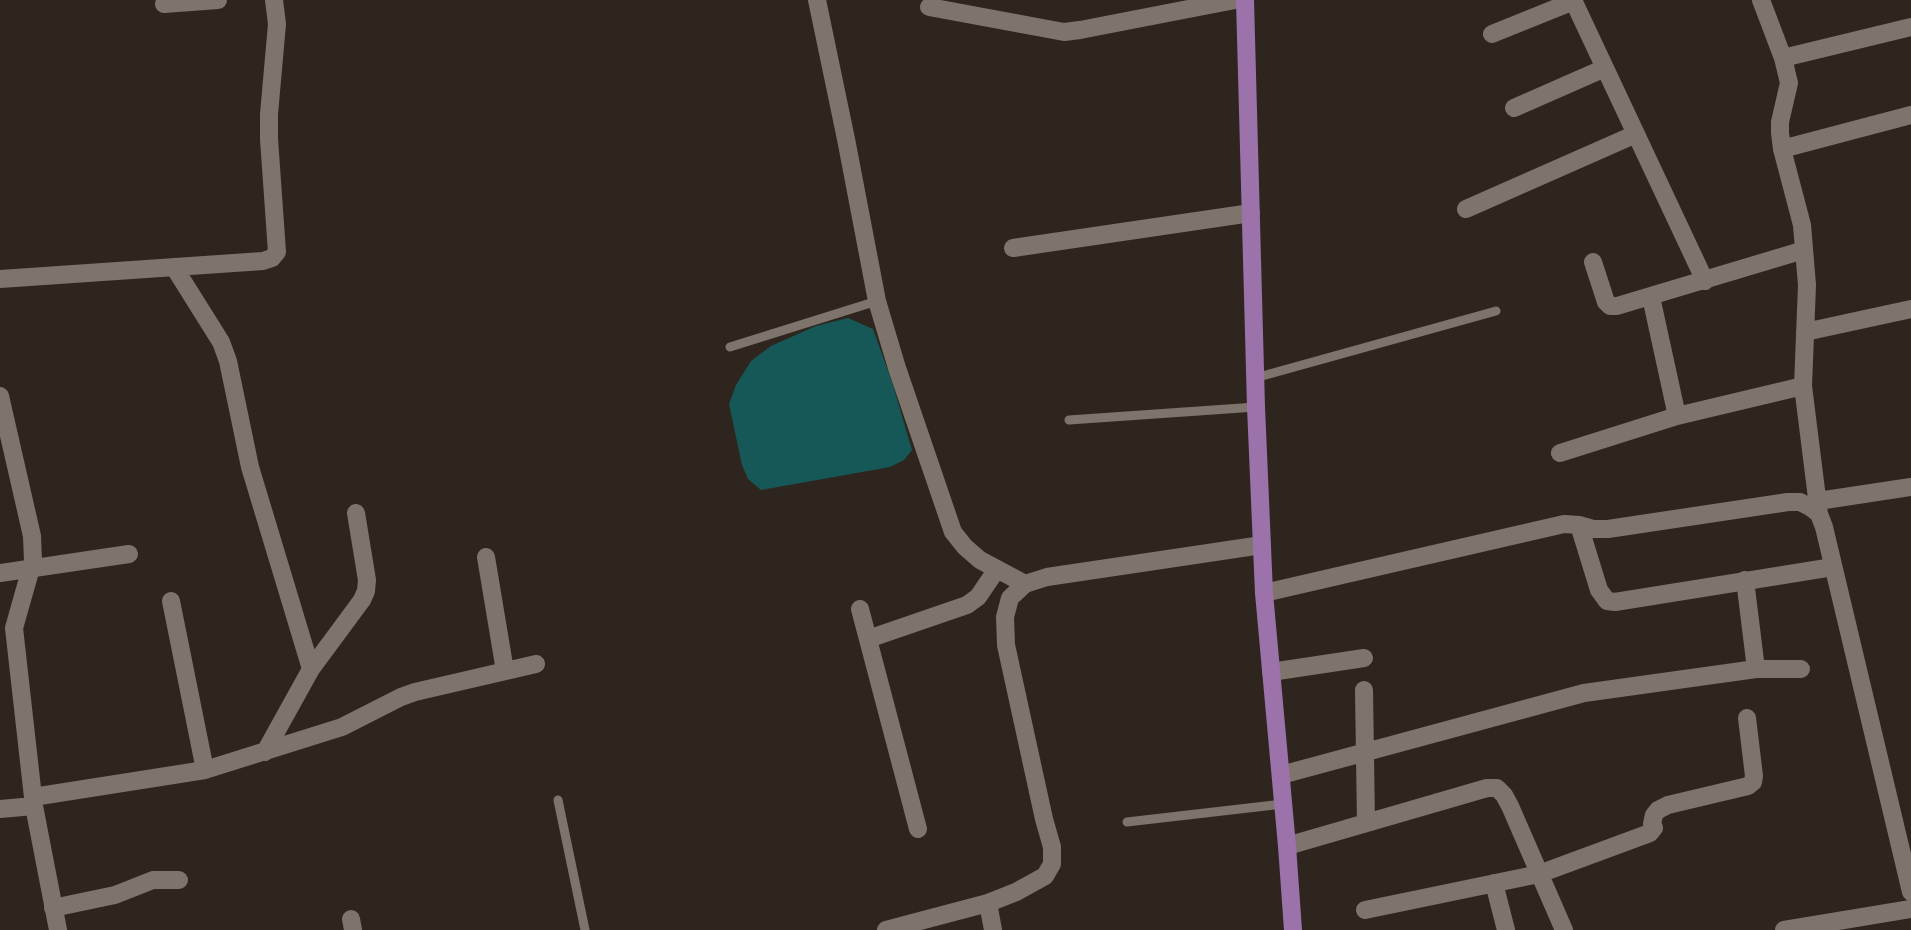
<!DOCTYPE html>
<style>
body{margin:0}
canvas{display:block;background:#2e261e}
</style>
<canvas width="1911" height="930"></canvas>
<script>
const g = document.querySelector('canvas').getContext('2d');
g.lineJoin = 'round';
function fillPath(path, color) {
  g.fillStyle = color;
  g.fill(path, 'evenodd');
}
function poly(rows) {
  const path = new Path2D();
  for (const r of rows) {
    path.moveTo(r[0], r[1]);
    for (let i = 2; i < r.length; i += 2) path.lineTo(r[i], r[i + 1]);
  }
  return path;
}
function trace(path, color, width, dash) {
  g.strokeStyle = color;
  g.lineWidth = width;
  g.lineCap = dash ? 'butt' : 'round';
  g.setLineDash(dash || []);
  g.stroke(path);
}
fillPath(poly([
 [848,318,873,329,892,382,912,450,904,460,890,467,761,490,748,479,742,465,729,404,736,385,751,361,771,346,816,326]
]), '#165758');
trace(poly([
 [730,347,877,301],
 [1255,378,1496,311],
 [1069,420,1256,407],
 [558,800,585,930],
 [1127,822,1283,804]
]), '#7f746c', 9);
trace(poly([
 [817,0,846,139,877,301,897,368,953,532,965,547,980,560,1025,584],
 [1573,0,1705,281],
 [1761,0,1783,58,1789,83,1780,122,1780,133,1782,149,1802,225,1807,285,1803,386,1819,514],
 [164,4,218,0],
 [929,7,1064,32,1080,30,1235,0],
 [1492,34,1574,1],
 [1783,58,1911,27],
 [1514,108,1605,68],
 [1782,149,1911,115],
 [1466,209,1636,134],
 [1013,248,1251,213],
 [1593,262,1606,302,1610,306,1617,306,1804,250],
 [174,267,221,342,228,361,250,467,311,669],
 [0,279,263,261,272,258,277,252,269,139,269,114,277,24,274,0],
 [1651,297,1677,416],
 [1805,332,1911,309],
 [0,396,32,536,33,561,14,628,34,806,58,930],
 [1560,453,1677,416,1803,386],
 [1818,501,1911,487],
 [1579,525,1599,590,1607,601,1615,602,1833,567],
 [486,557,505,671],
 [0,573,129,554],
 [1745,580,1756,669],
 [1264,593,1564,524,1579,525,1593,529,1608,529,1788,502,1800,502,1810,507,1819,514,1824,527,1911,892],
 [171,601,205,770],
 [860,609,918,829],
 [868,639,967,605,978,597,997,569],
 [1271,672,1364,658],
 [1364,690,1366,823],
 [265,752,311,669,362,600,366,591,367,580,356,513],
 [1281,775,1584,693,1756,669,1801,669],
 [33,797,205,770,342,727,401,697,415,692,536,664],
 [0,809,34,806],
 [1287,846,1487,788,1497,788,1504,795,1510,806,1564,930],
 [1494,883,1506,930],
 [988,903,993,930],
 [53,908,115,895,153,880,179,880],
 [1365,910,1539,874,1650,833,1654,828,1652,824,1654,815,1658,810,1668,805,1748,786,1753,782,1754,776,1747,718],
 [351,919,353,930],
 [1784,930,1911,909]
]), '#7f746c', 18);
trace(poly([
 [886,930,988,903,1016,892,1045,876,1052,864,1052,847,1044,819,1006,645,1005,617,1010,598,1025,584,1047,577,1262,545]
]), '#7f746c', 18);
trace(poly([
 [1245,0,1256,407,1264,593,1287,846,1293,930]
]), '#9b73aa', 18);
</script>
